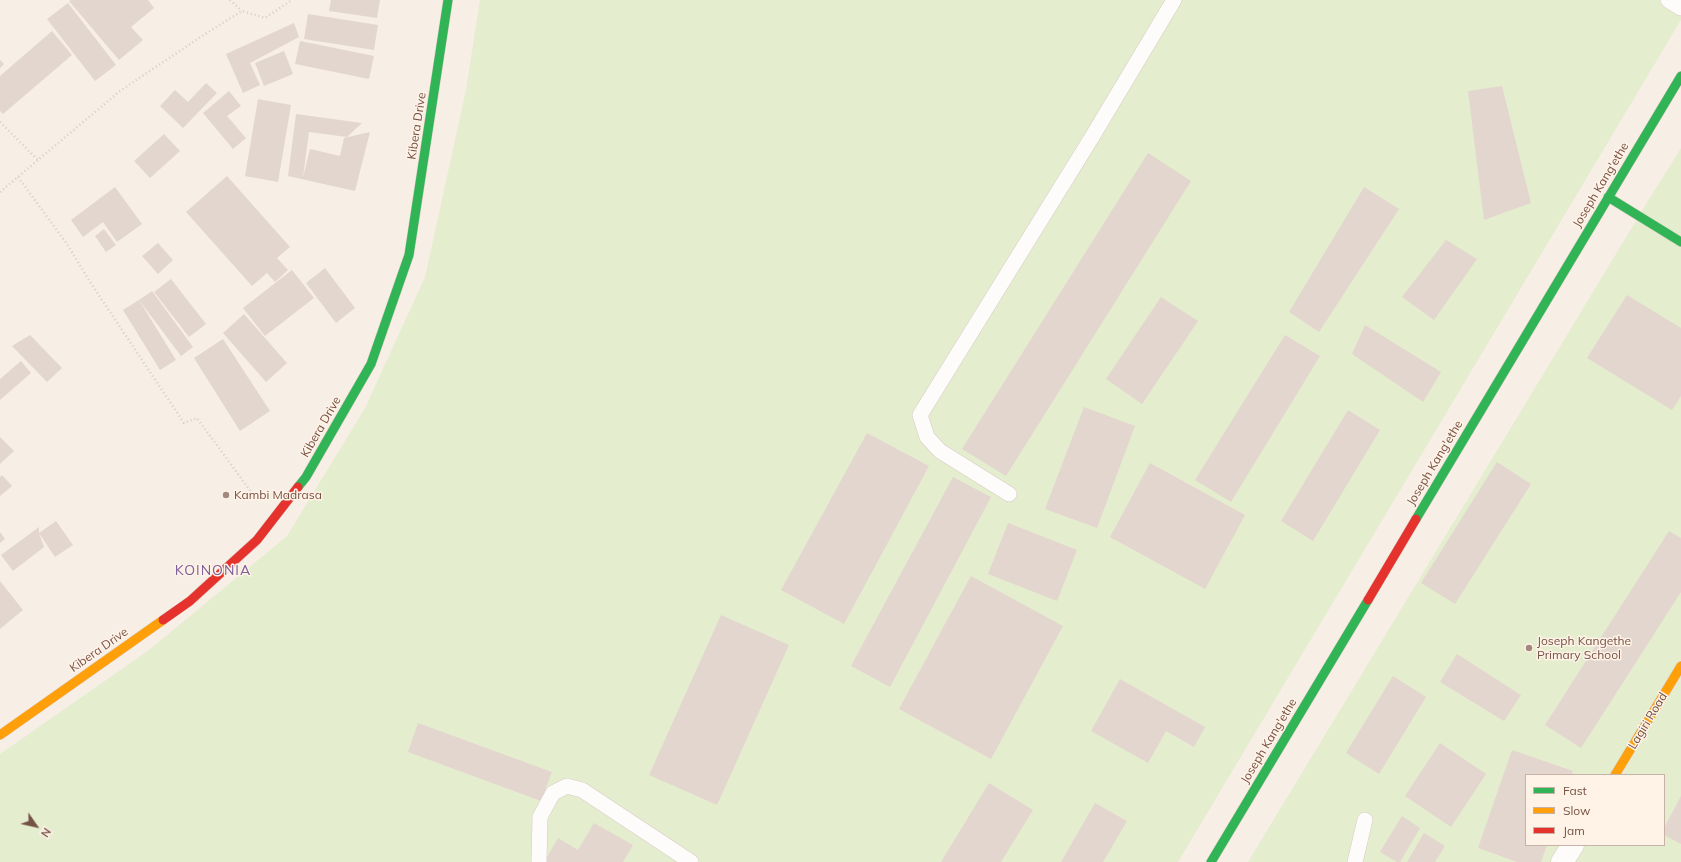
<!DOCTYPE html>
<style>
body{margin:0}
#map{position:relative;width:1681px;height:862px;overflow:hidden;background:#f7eee6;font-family:Mulish,sans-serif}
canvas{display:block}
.legend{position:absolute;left:1525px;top:774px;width:140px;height:72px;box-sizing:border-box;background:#fff3e7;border:1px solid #c8b2a6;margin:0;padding:5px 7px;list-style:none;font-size:12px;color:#765145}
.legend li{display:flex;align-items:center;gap:8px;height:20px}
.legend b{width:20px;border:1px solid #c8b2a6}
.north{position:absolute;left:16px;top:806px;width:40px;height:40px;-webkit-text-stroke:3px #fff3e7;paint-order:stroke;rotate:124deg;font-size:11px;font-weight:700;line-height:16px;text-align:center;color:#765145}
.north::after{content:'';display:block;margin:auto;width:14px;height:18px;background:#765145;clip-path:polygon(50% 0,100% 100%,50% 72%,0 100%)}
</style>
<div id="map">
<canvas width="1681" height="862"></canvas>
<ul class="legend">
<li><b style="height:5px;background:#30b455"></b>Fast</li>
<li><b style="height:5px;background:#ff9f0a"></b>Slow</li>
<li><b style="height:5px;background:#e5322d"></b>Jam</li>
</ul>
<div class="north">N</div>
</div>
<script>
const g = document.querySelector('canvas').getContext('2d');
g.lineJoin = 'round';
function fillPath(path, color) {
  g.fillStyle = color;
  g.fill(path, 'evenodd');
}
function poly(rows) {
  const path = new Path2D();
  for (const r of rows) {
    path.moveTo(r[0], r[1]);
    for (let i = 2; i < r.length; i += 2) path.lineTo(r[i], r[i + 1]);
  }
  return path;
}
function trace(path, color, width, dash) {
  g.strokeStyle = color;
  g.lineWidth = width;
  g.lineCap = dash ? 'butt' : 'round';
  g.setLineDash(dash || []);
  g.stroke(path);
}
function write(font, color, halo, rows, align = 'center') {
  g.font = font + ' Mulish,sans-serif';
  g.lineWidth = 3;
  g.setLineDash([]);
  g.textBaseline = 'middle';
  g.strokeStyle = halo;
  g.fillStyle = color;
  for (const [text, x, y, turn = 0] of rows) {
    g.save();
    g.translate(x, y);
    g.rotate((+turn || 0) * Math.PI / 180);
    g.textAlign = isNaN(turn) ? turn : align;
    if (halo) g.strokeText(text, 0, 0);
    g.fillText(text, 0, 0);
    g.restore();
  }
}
fillPath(poly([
 [480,0,1681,0,1681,20,1178,862,0,862,0,754,149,650,287,536,365,408,425,277,466,90],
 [1681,148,1681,862,1248,862,1651,196],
 [1526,775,1664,775,1664,845,1526,845]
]), '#e5edcf');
fillPath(poly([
 [71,0,148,0,154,8,131,27,143,40,119,60,69,1],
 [331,0,380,0,377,18,329,11],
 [68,3,116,65,95,81,47,19],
 [308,14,378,25,374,50,304,39],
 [294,23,299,37,250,63,260,85,243,93,226,54],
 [52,31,72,55,3,114,0,111,0,76],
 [300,41,374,56,369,79,295,64],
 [284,51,293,74,264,86,255,63],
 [0,60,4,64,0,68],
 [206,83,217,93,183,128,160,106,175,90,188,102],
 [1502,86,1531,203,1484,220,1468,91],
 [229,91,241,106,227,116,246,138,233,149,203,113],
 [258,99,291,105,278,182,245,176],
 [296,114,362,123,347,137,309,132,303,177,310,149,340,156,344,138,370,132,355,191,288,176],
 [164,134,180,151,150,178,134,161],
 [1148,153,1191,181,1006,476,962,449],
 [227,176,290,247,277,258,288,270,275,282,267,273,252,286,186,212],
 [115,187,142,224,117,242,103,222,83,237,71,220],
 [1364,187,1399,209,1319,332,1289,312],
 [104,229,116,245,106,252,95,236],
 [1446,240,1477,259,1434,320,1402,297],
 [158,243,173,260,158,274,142,256],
 [325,268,355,308,336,323,306,283],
 [292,270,314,298,265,336,243,308],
 [171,279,206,324,189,337,154,292],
 [152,291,193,347,181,356,139,300],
 [1627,295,1681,328,1681,396,1672,410,1587,358],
 [1161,297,1198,321,1142,404,1106,379],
 [139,300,176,360,160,370,123,310],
 [244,314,287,363,266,382,223,333],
 [1365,325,1441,372,1423,402,1352,354],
 [30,335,62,368,47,382,12,346],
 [1285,335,1320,356,1231,502,1195,480],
 [223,339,270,411,240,431,194,358],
 [21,361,31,373,0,400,0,379],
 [1084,407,1135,426,1097,528,1045,509],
 [1348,410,1380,430,1313,541,1281,521],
 [867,433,929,466,844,624,781,590],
 [0,437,14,451,0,464],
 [1497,462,1531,484,1455,604,1421,583],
 [1150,463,1245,515,1205,589,1110,537],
 [2,475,12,486,0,496,0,477],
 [953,477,991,497,890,687,851,666],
 [56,521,73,545,55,557,39,533,44,547,13,571,1,555,39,527,39,533],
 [1008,523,1077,550,1057,601,988,574],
 [1669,531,1681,538,1681,592,1581,748,1545,725],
 [0,532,5,539,0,543],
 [971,576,1063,626,991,759,899,709],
 [0,581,23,610,0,629],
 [721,615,789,645,717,805,649,775],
 [1457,654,1521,695,1504,721,1440,682],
 [1393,676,1426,697,1379,774,1346,753],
 [1120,679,1205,727,1194,747,1166,731,1148,763,1091,731],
 [418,723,552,772,541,801,408,752],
 [1440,743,1486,774,1451,827,1405,796],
 [1512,750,1573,771,1572,775,1526,775,1526,845,1547,845,1541,862,1517,862,1478,848],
 [989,783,1033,810,1001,862,941,862],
 [1681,796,1681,844,1664,835,1664,828],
 [1095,803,1127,821,1103,862,1061,862],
 [1402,816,1420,828,1400,862,1397,862,1380,852],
 [594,823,633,845,623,862,544,862,558,838,578,850],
 [1424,833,1445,846,1435,862,1407,862]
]), '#e3d6ce');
const lane = poly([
 [1668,0,1681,8],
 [1009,494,940,451,927,437,920,415,1092,137,1174,0],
 [539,862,540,817,553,793,567,786,582,790,691,862],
 [1355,862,1365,820]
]);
const street = poly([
 [1562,862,1573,845]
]);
const fast = poly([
 [1608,197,1681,242],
 [298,487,306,477,371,364,409,255,448,0],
 [1416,519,1681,76],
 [1211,862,1368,600]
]);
const slow = poly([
 [0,735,163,620],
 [1615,775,1681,666]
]);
const jam = poly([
 [1368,600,1416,519],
 [163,620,190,601,257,540,298,487]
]);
trace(lane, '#d8cbc4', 16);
trace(street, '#d8cbc4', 23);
trace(fast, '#d7cac3', 10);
trace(slow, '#d7cac3', 10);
trace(jam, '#d7cac3', 10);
trace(poly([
 [230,0,242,11],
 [0,122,38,160],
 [18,177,67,244,90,282,184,423,197,418,257,500],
 [0,192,120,91,202,36,242,11,265,18,292,0]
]), '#d8ccc8', 2.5, [1, 3]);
trace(lane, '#fefcfb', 15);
trace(street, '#fefcfb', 22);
trace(fast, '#30b455', 9);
trace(slow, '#ff9f0a', 9);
trace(jam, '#e5322d', 9);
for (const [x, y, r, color] of [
 [226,495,4,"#a3887d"],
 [1529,648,4,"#a3887d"]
]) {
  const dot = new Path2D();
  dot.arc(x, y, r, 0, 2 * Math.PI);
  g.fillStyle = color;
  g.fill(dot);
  trace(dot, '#fff3e7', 1.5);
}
write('12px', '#765145', '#fff3e7', [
 ["Kibera Drive",417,126,-81],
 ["Joseph Kang'ethe",1601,185,-59],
 ["Kibera Drive",321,427,-60],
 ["Joseph Kang'ethe",1435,463,-59],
 ["Kibera Drive",99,650,-35],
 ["Lagiri Road",1648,721,-59],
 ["Joseph Kang'ethe",1269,741,-59]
]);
write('12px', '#765145', '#fff3e7', [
 ["Kambi Madrasa",234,495],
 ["Joseph Kangethe",1537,641],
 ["Primary School",1537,655]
], 'left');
g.letterSpacing = '1px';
write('14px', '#7f609a', '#fff3e7', [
 ["KOINONIA",213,571]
]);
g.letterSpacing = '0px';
</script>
